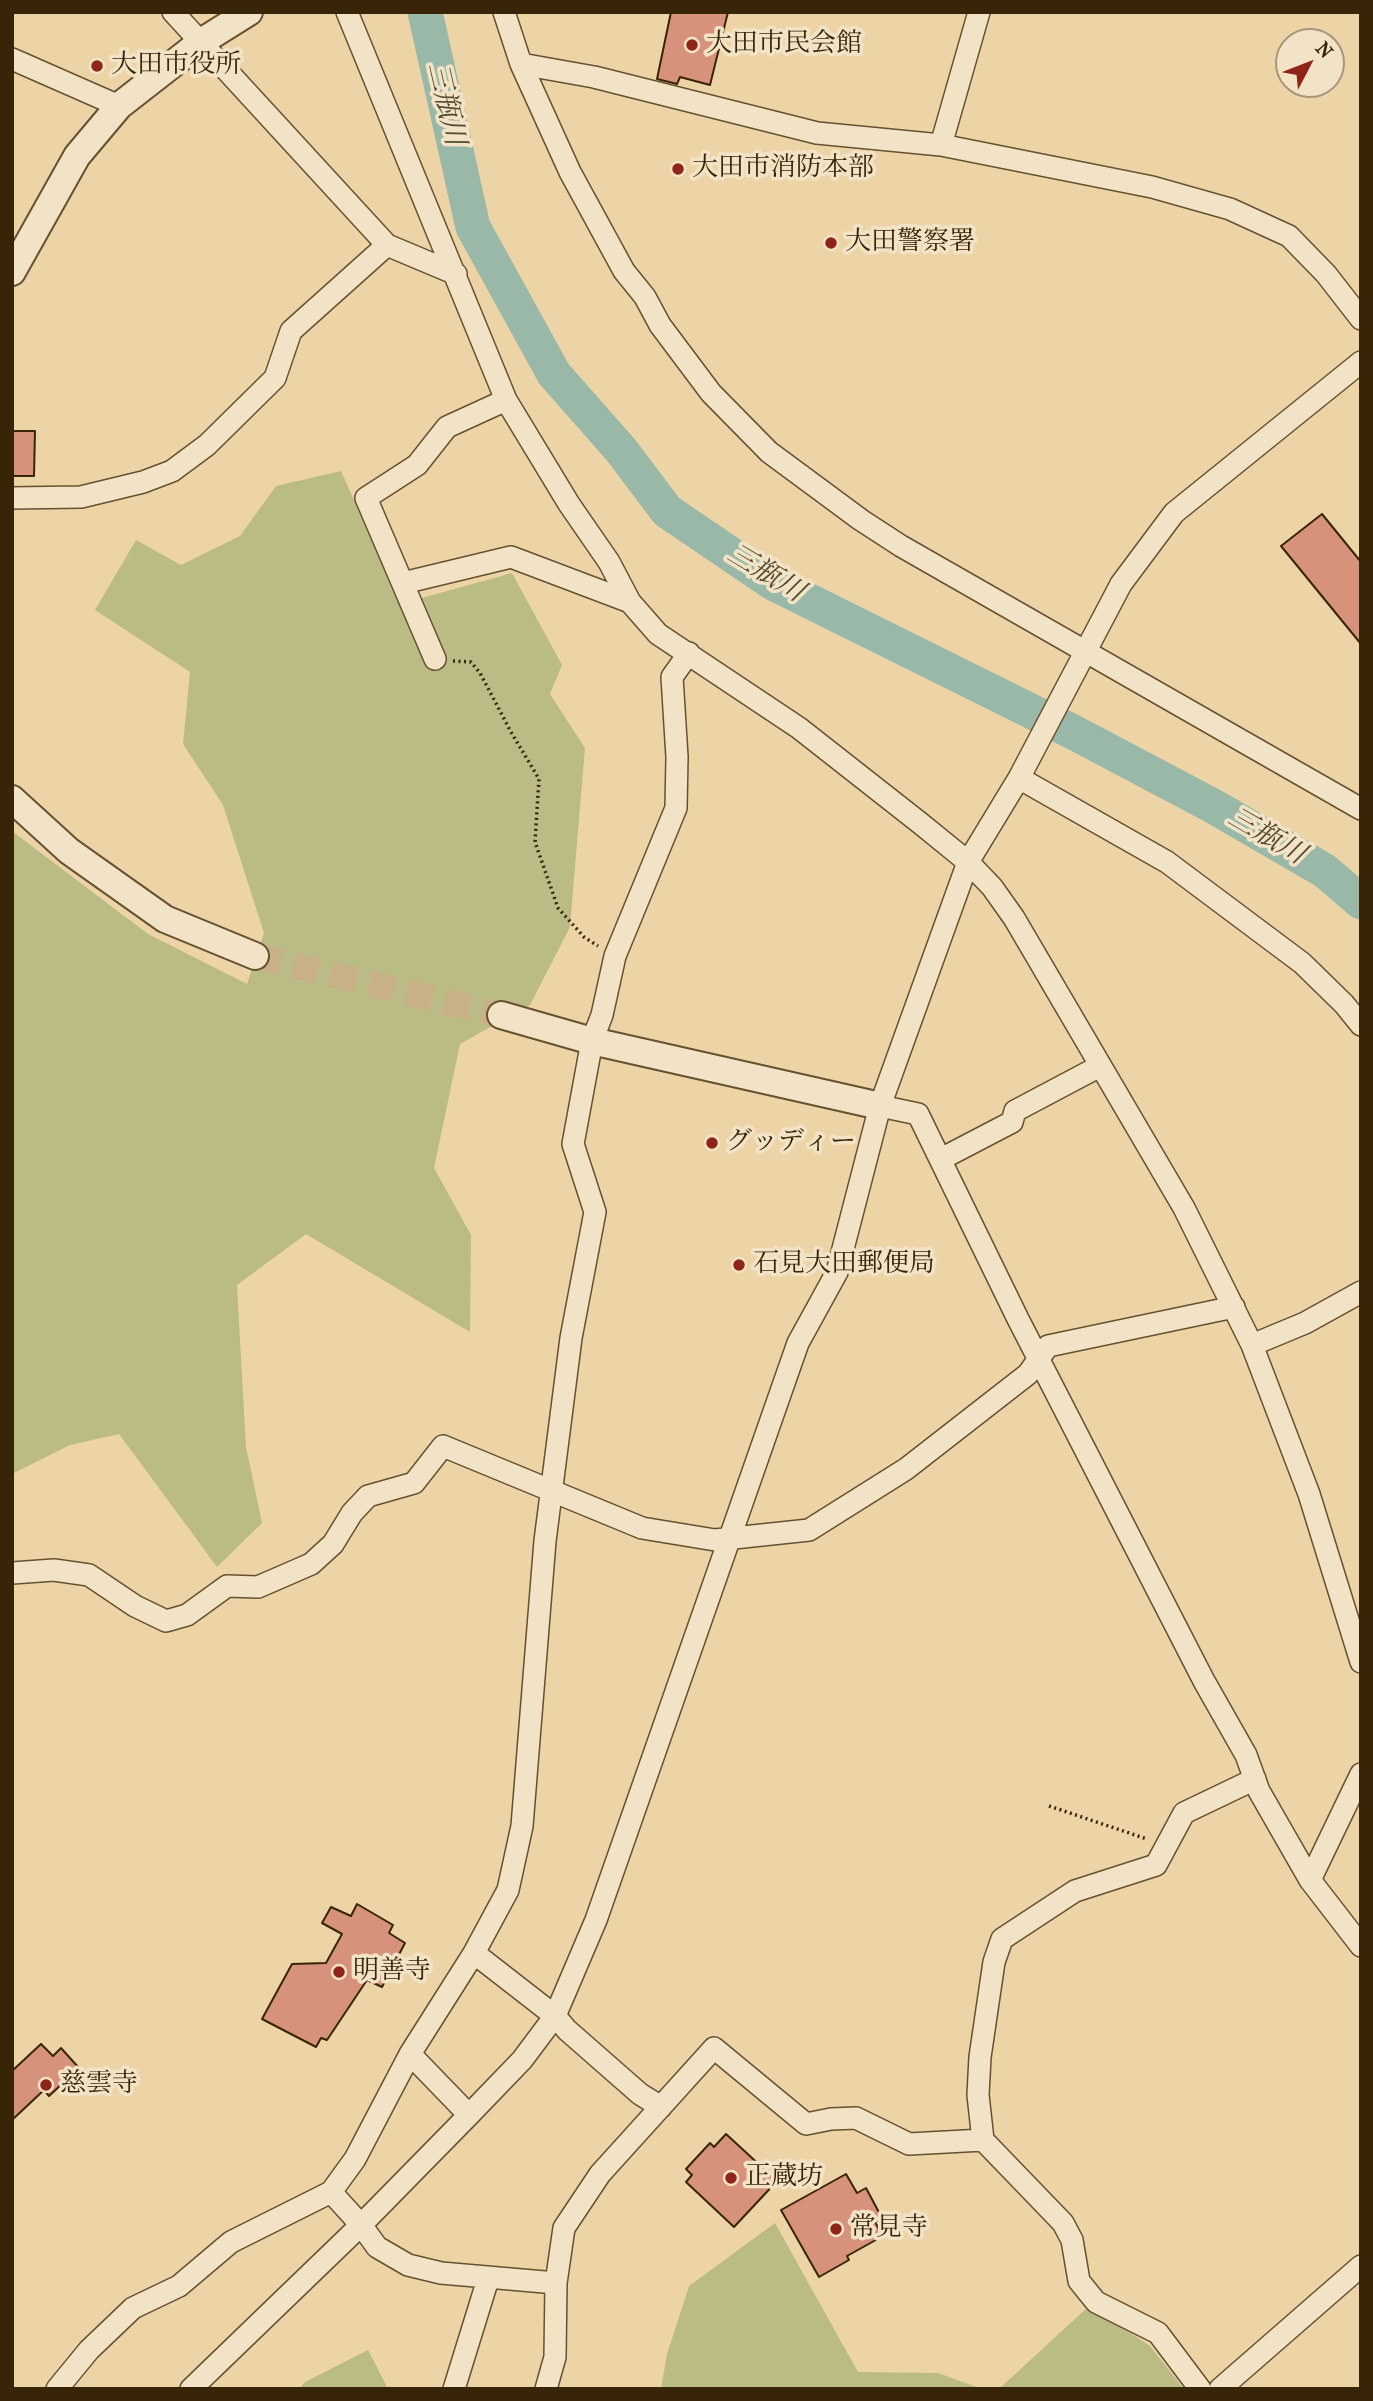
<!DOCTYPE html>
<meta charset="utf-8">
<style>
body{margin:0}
#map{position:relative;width:1373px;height:2401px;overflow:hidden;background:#ecd4a7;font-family:"IM FELL French Canon",serif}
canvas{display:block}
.frame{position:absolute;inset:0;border:14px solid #382507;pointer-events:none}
.north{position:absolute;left:1275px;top:28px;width:70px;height:70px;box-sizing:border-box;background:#f3e3c6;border:2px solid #a8977a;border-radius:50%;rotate:48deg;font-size:19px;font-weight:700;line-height:28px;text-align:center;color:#382507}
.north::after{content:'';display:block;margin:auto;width:24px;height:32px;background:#8f2418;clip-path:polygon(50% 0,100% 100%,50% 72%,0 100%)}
</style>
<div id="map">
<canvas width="1373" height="2401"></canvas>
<div class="frame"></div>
<div class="north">N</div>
</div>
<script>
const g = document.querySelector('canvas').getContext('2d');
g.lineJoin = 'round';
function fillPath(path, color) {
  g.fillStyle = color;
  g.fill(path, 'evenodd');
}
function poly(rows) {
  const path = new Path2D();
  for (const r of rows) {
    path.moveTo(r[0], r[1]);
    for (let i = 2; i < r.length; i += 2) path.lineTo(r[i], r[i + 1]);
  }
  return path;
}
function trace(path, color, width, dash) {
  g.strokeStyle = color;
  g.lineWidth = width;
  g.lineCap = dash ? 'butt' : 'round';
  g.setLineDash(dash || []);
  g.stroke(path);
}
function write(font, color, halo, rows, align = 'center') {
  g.font = font + ' "IM FELL French Canon","Noto Serif JP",serif';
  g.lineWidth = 7;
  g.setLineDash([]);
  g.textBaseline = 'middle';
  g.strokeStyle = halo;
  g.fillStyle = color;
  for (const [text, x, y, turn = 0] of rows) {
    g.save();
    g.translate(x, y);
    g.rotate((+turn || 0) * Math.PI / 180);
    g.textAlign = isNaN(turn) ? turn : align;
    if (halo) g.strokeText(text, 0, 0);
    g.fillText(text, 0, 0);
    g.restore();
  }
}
fillPath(poly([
 [341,471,400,604,512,573,562,665,550,694,585,748,570,927,530,1005,460,1044,434,1168,471,1235,470,1332,306,1234,237,1285,246,1447,262,1523,217,1567,119,1434,70,1445,12,1474,12,831,148,934,247,984,264,933,223,805,183,744,190,672,95,610,136,540,181,565,240,536,276,486],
 [775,2223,858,2372,938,2373,982,2389,661,2389,667,2354,689,2286],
 [1089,2306,1150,2346,1184,2389,999,2389],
 [368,2350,388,2389,299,2389,305,2382]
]), '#bbbc85');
trace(poly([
 [425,12,473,227,554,374,621,450,667,511,773,583,1073,732,1213,806,1325,871,1361,902]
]), '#99b8a8', 35);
const building = poly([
 [671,12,728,12,710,85,680,77,677,84,657,79,671,12],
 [12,431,35,431,34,476,12,476,12,431],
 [1322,514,1361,562,1361,644,1281,546,1322,514],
 [357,1904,393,1925,389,1933,405,1943,382,1987,367,1980,327,2040,321,2038,316,2047,262,2019,292,1964,326,1963,342,1934,322,1923,331,1907,351,1916,357,1904],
 [41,2044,53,2056,61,2048,79,2068,49,2096,44,2090,12,2120,12,2071,41,2044],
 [726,2134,777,2181,734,2227,686,2182,692,2175,686,2169,710,2143,714,2147,726,2134],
 [846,2174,857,2193,866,2188,882,2218,875,2222,883,2236,847,2256,849,2260,819,2277,781,2210,846,2174]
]);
fillPath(building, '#d7927c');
trace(building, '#382507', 2);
trace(poly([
 [255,956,501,1015]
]), '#c8b187', 26, [26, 13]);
const minor = poly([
 [173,12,387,245,456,274],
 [347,12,506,400,569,504,609,562,630,602,658,634,799,728,920,823,968,862,992,887,1014,918,1184,1208,1252,1345,1309,1494,1361,1662],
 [504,12,521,64,570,172,624,271,645,297,660,325,711,393,769,452,861,520,901,546,1361,809],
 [12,59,119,106],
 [521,64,594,77,817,133,941,145,1152,187,1230,209,1289,236,1326,274,1361,319],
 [941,145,979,12],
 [12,498,81,497,143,482,172,471,207,445,275,378,291,331,387,245],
 [403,583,511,557,630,602],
 [435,659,366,498,417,465,447,427,506,400],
 [1019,778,1167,862,1302,963,1344,1004,1361,1025],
 [880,1106,918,1114,1018,1319,1204,1681,1246,1755,1259,1791,1310,1880,1361,1946],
 [941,1159,1012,1122,1015,1111,1100,1066],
 [1252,1345,1305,1323,1361,1292],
 [12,1573,54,1570,89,1575,135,1606,166,1621,187,1615,227,1586,258,1587,311,1564,333,1544,352,1513,368,1496,414,1483,443,1446,642,1528,715,1540,809,1530,906,1469,1028,1374,1048,1346,1234,1307],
 [1310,1880,1361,1774],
 [474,1953,555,2016,567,2030,640,2094,661,2107],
 [410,2054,469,2115],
 [331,2192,361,2225,377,2247,408,2265,441,2273,556,2283],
 [57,2389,89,2350,133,2308,179,2286,231,2242,331,2192,355,2159,410,2054,474,1953,508,1890,522,1826,545,1541,571,1338,595,1212,573,1144,592,1041,602,1015,615,956,676,808,677,757,672,677,689,653],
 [191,2389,361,2225,469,2115,522,2060,555,2016,596,1920,798,1343,837,1272,880,1106,968,862,1019,778,1121,584,1174,513,1361,362],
 [454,2389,488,2279],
 [546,2389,555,2357,556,2283,564,2228,600,2174,714,2048,806,2124,831,2119,856,2118,909,2144,983,2140],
 [1200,2389,1158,2333,1096,2302,1079,2281,1072,2240,1063,2223,983,2140,978,2095,980,2057,994,1962,1002,1939,1075,1891,1156,1865,1184,1813,1255,1779],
 [1220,2389,1361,2266]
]);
const tertiary = poly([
 [12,272,77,156,119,106,201,42,249,12],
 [12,799,69,851,165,919,255,956],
 [501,1015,592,1041,880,1106]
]);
trace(minor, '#65512f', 24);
trace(tertiary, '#65512f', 30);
trace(poly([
 [453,661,471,662,480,673,511,732,539,779,535,842,558,908,584,937,598,946],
 [1049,1806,1147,1839]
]), '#382507', 3.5, [2, 3.5]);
trace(minor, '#f3e3c6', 21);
trace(tertiary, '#f3e3c6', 26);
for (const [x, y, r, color] of [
 [692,45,7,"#8f2418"],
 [97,66,7,"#8f2418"],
 [678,169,7,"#8f2418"],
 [831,243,7,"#8f2418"],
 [712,1143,7,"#8f2418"],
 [739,1265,7,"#8f2418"],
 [339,1972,7,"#8f2418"],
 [46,2085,7,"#8f2418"],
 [731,2178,7,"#8f2418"],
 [836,2229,7,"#8f2418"]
]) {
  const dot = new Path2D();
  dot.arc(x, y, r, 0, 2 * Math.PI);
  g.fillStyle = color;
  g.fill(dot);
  trace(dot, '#f3e3c6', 2.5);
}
write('26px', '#382507', '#f3e3c6', [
 ["大田市民会館",706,45],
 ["大田市役所",111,66],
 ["大田市消防本部",692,169],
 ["大田警察署",845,243],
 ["グッディー",726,1143],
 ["石見大田郵便局",753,1265],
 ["明善寺",353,1972],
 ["慈雲寺",60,2085],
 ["正蔵坊",745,2178],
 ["常見寺",850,2229]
], 'left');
write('italic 28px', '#504a2f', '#f3e3c6', [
 ["三瓶川",445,104,77],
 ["三瓶川",765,574,31],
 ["三瓶川",1266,837,30]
]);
</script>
